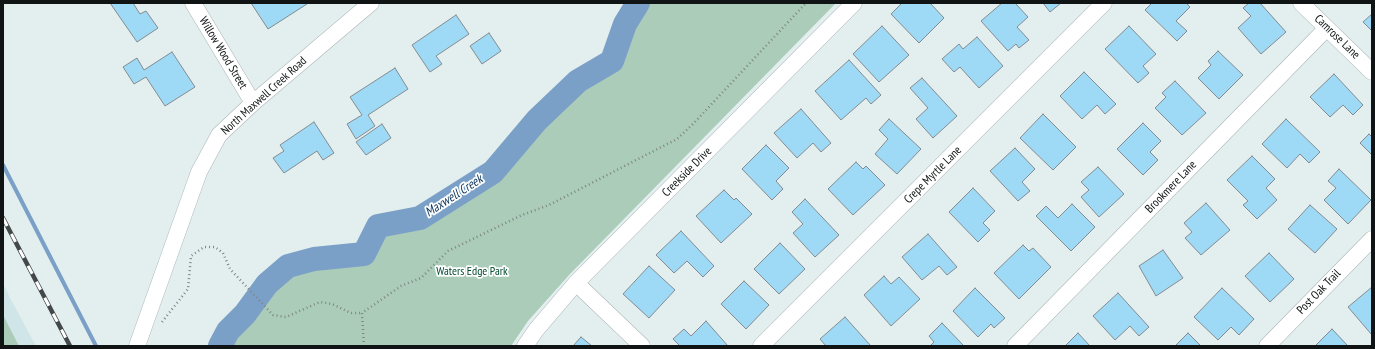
<!DOCTYPE html>
<style>
body{margin:0}
#map{position:relative;width:1375px;height:349px;overflow:hidden;background:#e3eeef;font-family:"PT Sans Narrow",sans-serif}
canvas{display:block}
.frame{position:absolute;inset:0;border:4px solid #101414;pointer-events:none}
</style>
<div id="map">
<canvas width="1375" height="349"></canvas>
<div class="frame"></div>
</div>
<script>
const g = document.querySelector('canvas').getContext('2d');
g.lineJoin = 'round';
function fillPath(path, color) {
  g.fillStyle = color;
  g.fill(path, 'evenodd');
}
function poly(rows) {
  const path = new Path2D();
  for (const r of rows) {
    path.moveTo(r[0], r[1]);
    for (let i = 2; i < r.length; i += 2) path.lineTo(r[i], r[i + 1]);
  }
  return path;
}
function trace(path, color, width, dash) {
  g.strokeStyle = color;
  g.lineWidth = width;
  g.lineCap = dash ? 'butt' : 'round';
  g.setLineDash(dash || []);
  g.stroke(path);
}
function write(font, color, halo, rows, align = 'center') {
  g.font = font + ' "PT Sans Narrow",sans-serif';
  g.lineWidth = 3.5;
  g.setLineDash([]);
  g.textBaseline = 'middle';
  g.strokeStyle = halo;
  g.fillStyle = color;
  for (const [text, x, y, turn = 0] of rows) {
    g.save();
    g.translate(x, y);
    g.rotate((+turn || 0) * Math.PI / 180);
    g.textAlign = isNaN(turn) ? turn : align;
    if (halo) g.strokeText(text, 0, 0);
    g.fillText(text, 0, 0);
    g.restore();
  }
}
fillPath(poly([
 [3,283,10,298,36,346,3,346]
]), '#d0e5e7');
fillPath(poly([
 [638,3,836,3,569,275,528,321,511,346,221,346,228,331,245,314,267,284,288,266,314,259,364,254,378,226,420,218,493,172,537,120,578,81,612,61,625,24],
 [3,315,19,346,3,346]
]), '#abccb9');
trace(poly([
 [3,165,96,346]
]), '#7ba0c7', 4);
trace(poly([
 [220,346,228,331,245,314,267,284,288,266,314,259,364,254,378,226,420,218,493,172,537,120,578,81,612,61,625,24,638,3]
]), '#7ba0c7', 24);
const building = poly([
 [110,3,133,3,140,14,146,11,158,28,137,42,110,3],
 [251,3,306,3,307,4,268,29,251,3],
 [902,3,930,3,944,18,919,43,891,14,902,3],
 [1002,3,1015,3,1028,17,1017,27,1029,40,1019,48,1016,44,1008,51,981,21,1002,3],
 [1043,3,1061,3,1050,12,1043,3],
 [1152,3,1186,3,1190,7,1176,21,1187,31,1177,41,1145,10,1152,3],
 [1249,3,1260,3,1286,32,1261,54,1238,28,1251,16,1243,8,1249,3],
 [1372,14,1372,31,1363,22,1372,14],
 [456,15,469,34,436,56,442,64,430,72,412,45,456,15],
 [882,26,909,55,879,82,853,54,882,26],
 [1129,26,1156,54,1143,66,1149,73,1138,83,1105,49,1129,26],
 [489,33,501,51,482,64,470,46,489,33],
 [977,37,1003,66,979,88,960,67,954,72,942,59,959,44,963,49,977,37],
 [1218,51,1243,75,1219,99,1198,78,1211,65,1208,61,1218,51],
 [172,52,195,87,165,106,146,77,134,84,123,67,137,58,144,70,172,52],
 [849,60,881,95,871,104,866,98,841,120,815,91,849,60],
 [395,68,408,89,368,115,375,126,356,139,347,124,362,115,350,97,395,68],
 [1084,72,1116,104,1105,114,1097,105,1082,119,1060,96,1084,72],
 [1334,74,1363,105,1353,115,1343,105,1330,117,1310,97,1334,74],
 [922,78,957,116,933,138,916,119,928,108,910,88,922,78],
 [1175,81,1206,113,1182,135,1155,108,1166,97,1162,93,1175,81],
 [801,109,831,143,821,152,813,143,797,158,774,133,801,109],
 [1043,114,1076,147,1053,170,1020,138,1043,114],
 [889,119,921,149,897,174,875,154,888,139,879,130,889,119],
 [1286,119,1320,152,1309,163,1300,154,1287,168,1262,144,1286,119],
 [314,122,334,153,323,160,317,151,284,173,273,158,284,151,280,145,314,122],
 [1143,123,1161,141,1150,152,1158,160,1143,175,1117,149,1143,123],
 [382,124,391,138,366,155,356,142,382,124],
 [1369,134,1372,137,1372,155,1360,143,1369,134],
 [766,145,789,168,776,181,783,189,772,200,742,169,766,145],
 [1015,148,1035,169,1022,182,1030,191,1018,201,990,171,1015,148],
 [1252,156,1275,179,1266,188,1277,200,1257,219,1243,205,1248,201,1227,180,1252,156],
 [856,162,863,169,866,166,885,185,853,215,828,189,856,162],
 [1098,167,1124,194,1099,217,1081,197,1089,190,1081,182,1098,167],
 [1339,169,1371,200,1348,224,1324,200,1336,188,1328,181,1339,169],
 [973,188,995,211,983,223,990,230,978,242,949,212,973,188],
 [724,190,734,200,736,198,752,214,721,243,696,216,724,190],
 [805,199,839,235,815,257,793,233,803,224,792,212,805,199],
 [1206,203,1230,230,1201,255,1185,238,1192,232,1184,223,1206,203],
 [1072,204,1095,227,1071,251,1036,216,1046,206,1058,218,1072,204],
 [1310,205,1337,229,1315,253,1288,229,1310,205],
 [681,231,714,266,703,277,687,261,674,273,656,255,681,231],
 [928,234,957,267,947,275,939,266,922,280,902,257,928,234],
 [780,243,805,269,779,294,754,269,780,243],
 [1023,245,1029,251,1033,248,1051,267,1019,299,994,273,1023,245],
 [1163,250,1183,278,1156,296,1139,266,1163,250],
 [1269,253,1294,279,1270,302,1245,276,1269,253],
 [649,266,675,290,649,318,623,294,649,266],
 [884,276,891,284,899,277,920,299,891,326,864,295,884,276],
 [744,281,769,305,746,329,721,304,744,281],
 [1372,287,1372,335,1348,307,1372,287],
 [975,288,1005,318,994,328,991,324,978,337,953,311,975,288],
 [1222,288,1254,319,1239,335,1231,327,1218,340,1194,317,1222,288],
 [1118,293,1149,327,1139,336,1130,326,1115,340,1093,316,1118,293],
 [845,317,871,346,826,346,820,339,845,317],
 [706,321,728,346,680,346,673,339,684,329,691,336,706,321],
 [942,323,964,346,930,346,934,342,929,336,942,323],
 [1332,329,1348,346,1315,346,1332,329],
 [1078,333,1090,346,1065,346,1078,333],
 [1188,333,1201,346,1175,346,1188,333],
 [581,337,592,346,573,346,581,337]
]);
fillPath(building, '#9edaf5');
trace(building, '#838b90', 1);
const minor = poly([
 [193,3,253,103],
 [1301,3,1372,72],
 [576,283,642,346],
 [137,346,199,172,219,135,253,103,371,3],
 [525,346,536,330,576,283,854,3],
 [761,346,1104,3],
 [1015,346,1327,28],
 [1267,346,1372,239]
]);
trace(minor, '#aab4b5', 17);
trace(poly([
 [162,322,188,289,191,256,204,247,215,247,223,253,230,269,273,315,286,317,320,302,332,304,351,313,362,313],
 [364,346,362,313,401,286,421,278,448,251,522,215,549,205,677,139,693,124,806,3]
]), '#7f8687', 2.5, [1, 3]);
trace(minor, '#fff', 16);
const rail = poly([
 [3,218,70,346]
]);
trace(rail, '#434849', 4.5);
trace(rail, '#fff', 3, [9]);
write('12px', '#101414', '#fff', [
 ["Camrose Lane",1337,37,44],
 ["Willow Wood Street",223,53,59],
 ["North Maxwell Creek Road",264,96,-42],
 ["Creekside Drive",687,172,-45],
 ["Crepe Myrtle Lane",933,175,-45],
 ["Brookmere Lane",1171,187,-46],
 ["Post Oak Trail",1319,292,-46]
]);
write('12px', '#024a2e', '#fff', [
 ["Waters Edge Park",472,272]
]);
write('italic 13px', '#0d355c', '#fff', [
 ["Maxwell Creek",454,196,-33]
]);
</script>
